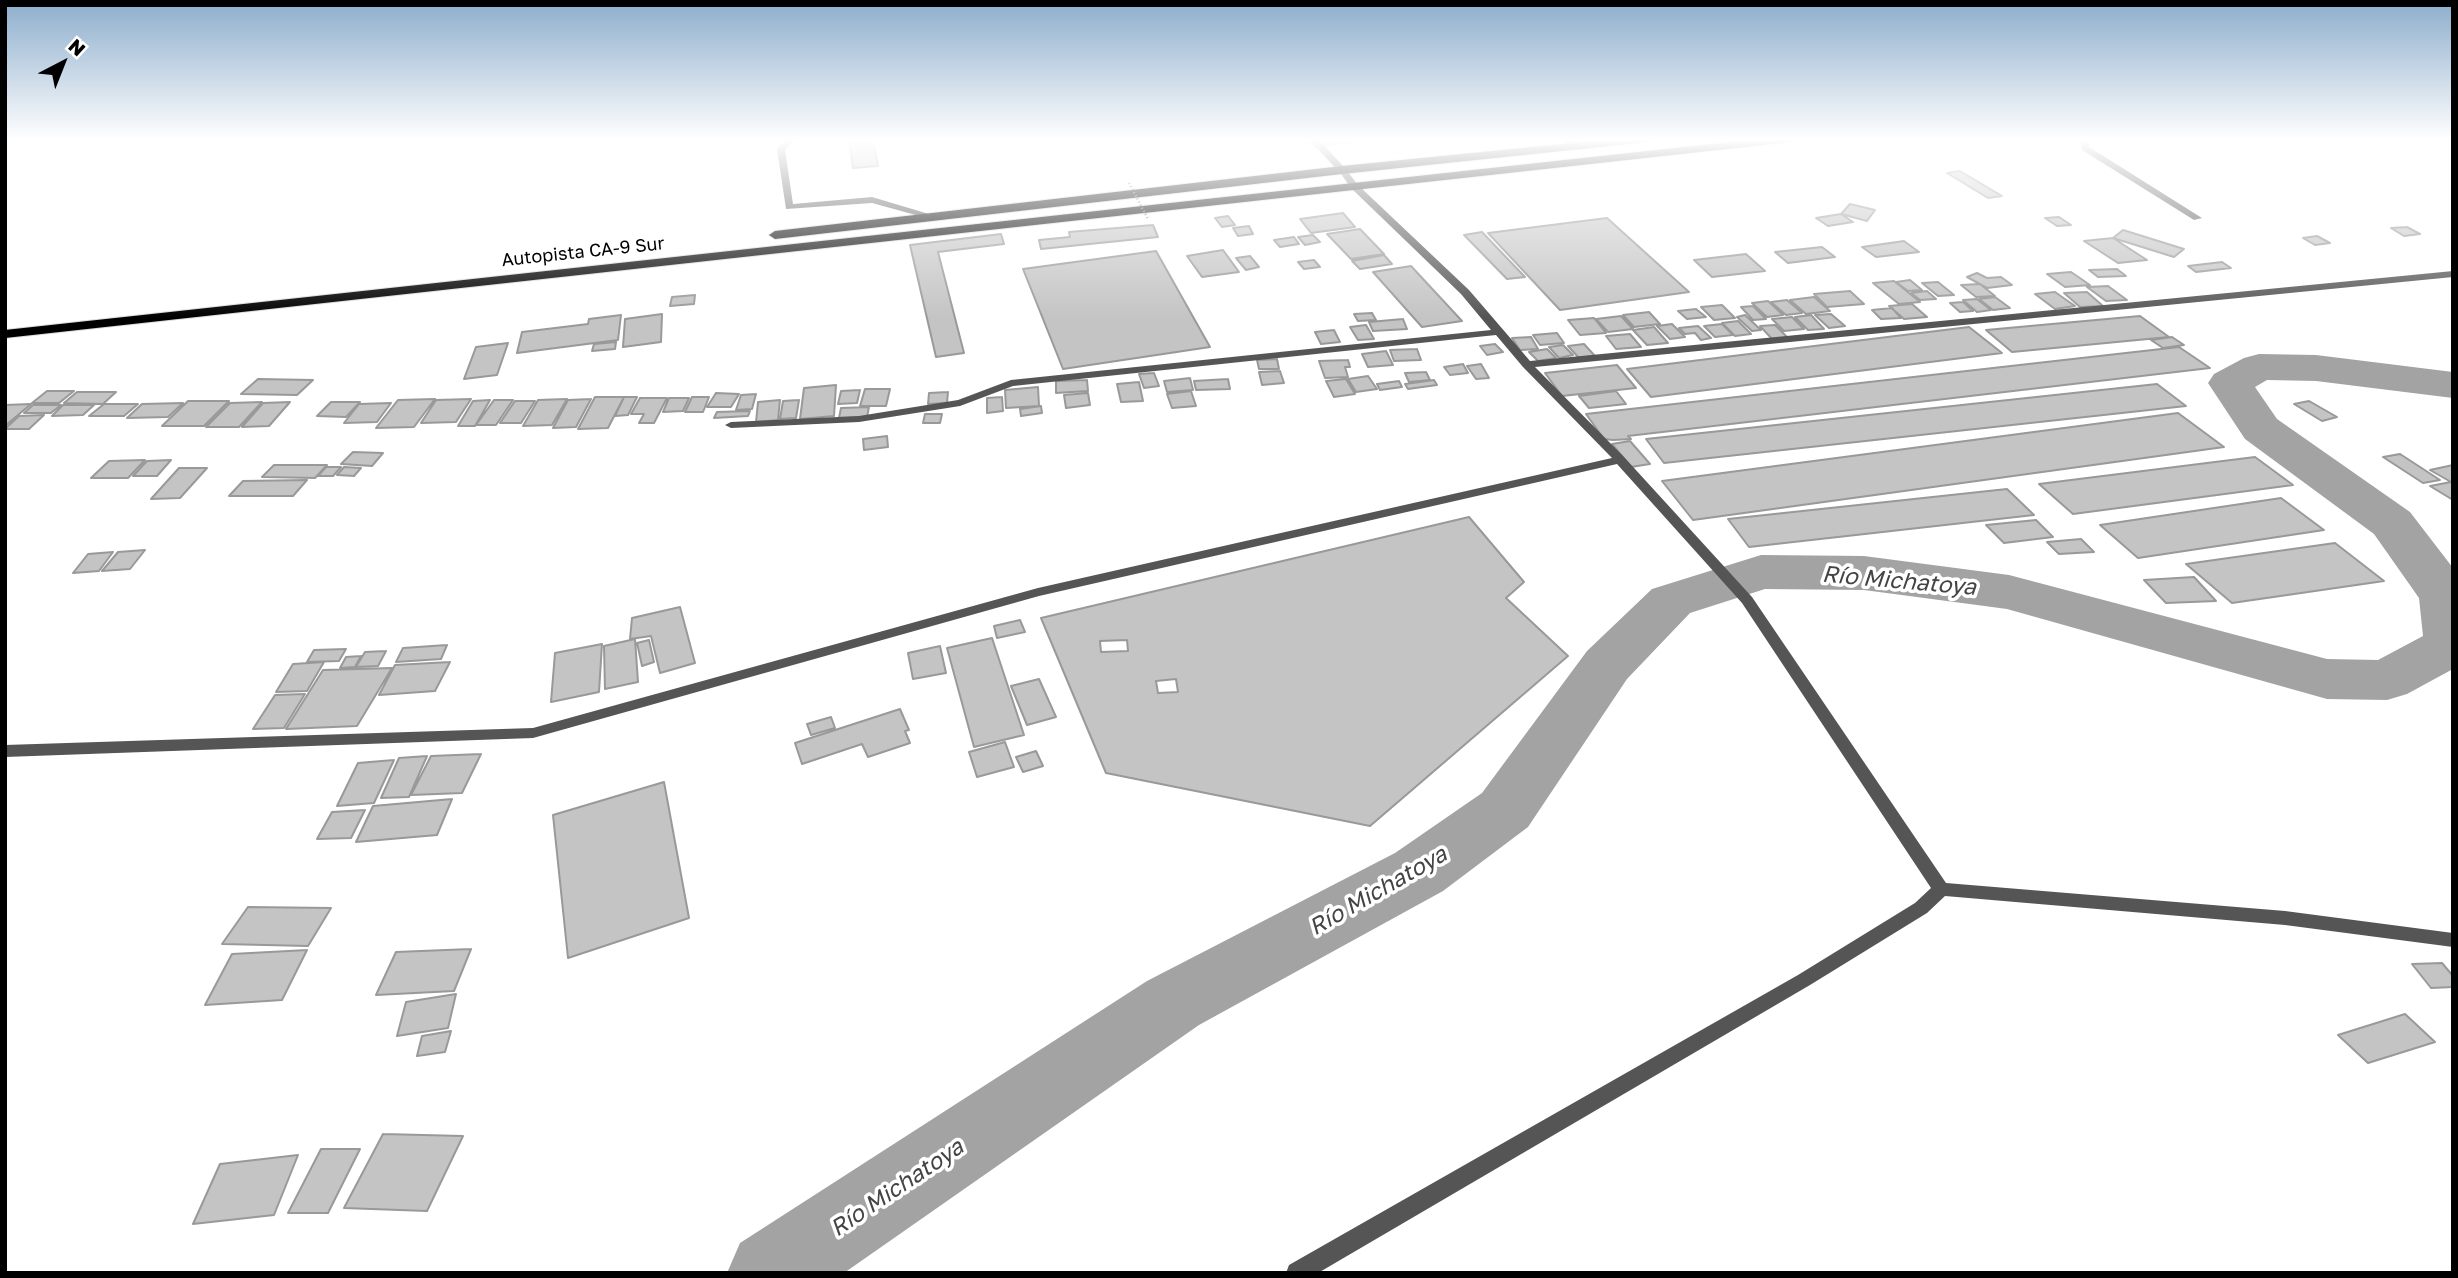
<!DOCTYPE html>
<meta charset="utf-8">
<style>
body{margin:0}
#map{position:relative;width:2458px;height:1278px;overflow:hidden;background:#fff;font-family:"Golos Text",sans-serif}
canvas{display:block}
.frame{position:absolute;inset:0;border:7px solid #000;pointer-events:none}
.north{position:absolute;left:28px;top:28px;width:70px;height:70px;-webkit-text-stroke:5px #fff;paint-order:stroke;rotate:42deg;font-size:19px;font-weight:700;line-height:28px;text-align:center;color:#000}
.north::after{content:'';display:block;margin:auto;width:24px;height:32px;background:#000;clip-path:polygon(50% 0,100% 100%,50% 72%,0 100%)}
</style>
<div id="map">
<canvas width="2458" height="1278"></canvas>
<div class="frame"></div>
<div class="north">N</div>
</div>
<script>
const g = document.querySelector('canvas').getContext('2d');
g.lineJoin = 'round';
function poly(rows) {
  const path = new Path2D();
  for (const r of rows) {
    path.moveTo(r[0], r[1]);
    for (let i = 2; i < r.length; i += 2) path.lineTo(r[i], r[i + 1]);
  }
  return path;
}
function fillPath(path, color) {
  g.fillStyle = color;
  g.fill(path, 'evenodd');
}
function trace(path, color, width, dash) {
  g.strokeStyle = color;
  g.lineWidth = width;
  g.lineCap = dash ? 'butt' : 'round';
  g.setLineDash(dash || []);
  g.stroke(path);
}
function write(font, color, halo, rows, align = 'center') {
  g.font = font + ' "Golos Text",sans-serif';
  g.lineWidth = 7;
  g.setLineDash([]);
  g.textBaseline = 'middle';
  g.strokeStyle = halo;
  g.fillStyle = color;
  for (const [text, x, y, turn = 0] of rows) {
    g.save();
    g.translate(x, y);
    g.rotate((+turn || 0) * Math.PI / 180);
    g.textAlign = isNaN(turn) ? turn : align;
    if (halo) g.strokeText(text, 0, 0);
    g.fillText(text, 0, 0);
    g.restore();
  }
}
fillPath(poly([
 [2259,354,2316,355,2453,372,2453,398,2316,381,2267,380,2255,387,2277,419,2410,512,2453,568,2453,669,2407,694,2387,700,2327,699,2007,609,1864,590,1765,589,1690,613,1627,679,1528,827,1443,891,1199,1025,844,1273,727,1273,740,1243,1147,981,1395,853,1482,793,1587,651,1652,589,1761,555,1864,556,2009,575,2327,659,2378,660,2423,636,2419,598,2374,534,2245,439,2208,383,2214,374,2244,358,2259,354]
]), '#a3a3a3');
const building = poly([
 [849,139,873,139,878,166,853,168,849,139],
 [1308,139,1348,139,1351,142,1315,147,1308,139],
 [1960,171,2002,196,1988,198,1947,173,1960,171],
 [1850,204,1875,210,1867,221,1841,214,1850,204],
 [1343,213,1355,227,1311,233,1300,219,1343,213],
 [1841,214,1853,222,1828,226,1816,218,1841,214],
 [1228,216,1235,225,1222,227,1215,218,1228,216],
 [2059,217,2071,225,2057,226,2045,218,2059,217],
 [1607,218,1689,292,1560,310,1488,233,1607,218],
 [1153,225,1158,237,1041,249,1039,240,1070,237,1069,232,1153,225],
 [1249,226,1253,234,1238,236,1233,228,1249,226],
 [2407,227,2420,234,2404,236,2391,228,2407,227],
 [1360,229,1384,254,1351,259,1327,234,1360,229],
 [2123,230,2184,249,2174,257,2113,238,2123,230],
 [1482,232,1525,277,1507,279,1464,235,1482,232],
 [1001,234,1004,244,938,252,964,353,936,357,910,245,1001,234],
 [1313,235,1320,242,1305,245,1298,237,1313,235],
 [2317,236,2330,243,2315,245,2303,238,2317,236],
 [1294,237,1299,244,1280,247,1274,240,1294,237],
 [2113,238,2147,260,2118,263,2084,241,2113,238],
 [1904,241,1919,252,1876,257,1862,247,1904,241],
 [1822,247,1835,257,1788,263,1775,252,1822,247],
 [1223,250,1239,272,1202,277,1187,256,1223,250],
 [1156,251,1210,347,1063,369,1023,269,1156,251],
 [1746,254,1765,271,1712,277,1694,260,1746,254],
 [1384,255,1392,264,1360,269,1352,261,1384,255],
 [1250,256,1259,267,1246,270,1236,258,1250,256],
 [1314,260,1320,267,1304,269,1298,262,1314,260],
 [2222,262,2231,268,2196,272,2188,266,2222,262],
 [1411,266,1462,321,1422,327,1373,272,1411,266],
 [2117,269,2126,276,2098,277,2089,270,2117,269],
 [2071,272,2090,285,2065,287,2047,274,2071,272],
 [1977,273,1987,278,2001,277,2012,285,1987,288,1967,277,1977,273],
 [1910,280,1922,290,1908,291,1896,282,1910,280],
 [1894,281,1920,302,1899,304,1873,283,1894,281],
 [1938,282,1954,295,1938,296,1922,283,1938,282],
 [1980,284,1995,296,1976,297,1961,285,1980,284],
 [2108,286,2127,300,2106,301,2087,287,2108,286],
 [1850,291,1864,304,1827,307,1814,294,1850,291],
 [1927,291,1936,299,1920,300,1911,293,1927,291],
 [2055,292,2075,306,2055,309,2035,294,2055,292],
 [2087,292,2103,306,2080,307,2064,293,2087,292],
 [695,295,694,304,670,306,672,297,695,295],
 [1814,297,1830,311,1806,314,1790,300,1814,297],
 [1995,297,2010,308,1993,310,1979,299,1995,297],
 [1977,299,1991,310,1977,312,1963,300,1977,299],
 [1787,300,1802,313,1786,315,1771,302,1787,300],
 [1768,301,1783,315,1767,317,1752,303,1768,301],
 [1963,302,1973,311,1960,312,1950,303,1963,302],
 [1912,304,1927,317,1904,319,1889,306,1912,304],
 [1722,305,1735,318,1714,320,1701,307,1722,305],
 [1753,306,1766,319,1753,320,1741,307,1753,306],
 [1892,308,1901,318,1881,319,1872,310,1892,308],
 [1696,309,1706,317,1687,319,1678,311,1696,309],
 [1649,312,1660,324,1634,327,1623,315,1649,312],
 [1372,313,1376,320,1358,321,1354,314,1372,313],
 [662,314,661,342,623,347,625,319,662,314],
 [1831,314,1845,326,1829,328,1815,315,1831,314],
 [621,315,618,340,517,353,522,332,588,324,589,319,621,315],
 [1745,315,1761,330,1752,331,1737,317,1745,315],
 [1811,315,1824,329,1808,330,1795,317,1811,315],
 [1621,316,1633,329,1608,332,1596,319,1621,316],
 [2140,316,2169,337,2012,352,1986,330,2140,316],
 [1792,317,1804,329,1784,331,1772,319,1792,317],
 [1594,318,1606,333,1580,335,1568,320,1594,318],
 [1403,319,1407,329,1373,331,1369,322,1403,319],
 [1738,321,1751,334,1735,336,1722,323,1738,321],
 [1672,324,1685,337,1670,339,1657,326,1672,324],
 [1722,324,1733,335,1715,337,1704,326,1722,324],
 [1366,325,1374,339,1358,340,1350,327,1366,325],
 [1775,325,1789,339,1773,340,1760,326,1775,325],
 [1698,326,1711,338,1701,340,1695,333,1685,334,1679,328,1698,326],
 [1654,327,1668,343,1647,345,1633,330,1654,327],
 [1969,327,2002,353,1651,397,1627,369,1969,327],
 [1334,330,1340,342,1321,344,1315,332,1334,330],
 [1557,333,1564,343,1540,345,1533,335,1557,333],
 [1630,334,1641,347,1616,349,1606,336,1630,334],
 [1531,337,1538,349,1520,350,1512,338,1531,337],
 [2172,337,2184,345,2163,348,2151,340,2172,337],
 [616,342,615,349,592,351,594,344,616,342],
 [508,343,497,375,464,379,476,347,508,343],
 [1495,344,1503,352,1487,355,1480,346,1495,344],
 [1584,344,1595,356,1579,358,1568,346,1584,344],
 [1563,345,1573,355,1559,358,1549,347,1563,345],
 [2179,347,2210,368,1628,436,1631,439,1613,440,1604,439,1586,414,2179,347],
 [1417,349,1421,360,1394,361,1390,350,1417,349],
 [1547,349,1556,358,1538,361,1529,352,1547,349],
 [1386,351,1393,365,1368,367,1362,354,1386,351],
 [1277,359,1279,369,1259,369,1257,360,1277,359],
 [1348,360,1350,367,1345,367,1348,377,1325,378,1319,361,1348,360],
 [1463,364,1468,373,1450,375,1444,367,1463,364],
 [1481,364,1489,378,1476,379,1467,366,1481,364],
 [1617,365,1636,388,1562,396,1545,373,1617,365],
 [1280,371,1284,383,1262,385,1259,372,1280,371],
 [1426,372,1430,380,1409,382,1405,373,1426,372],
 [1154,373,1159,386,1144,388,1139,374,1154,373],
 [1368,376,1377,389,1356,392,1348,379,1368,376],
 [1190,378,1193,390,1167,392,1164,381,1190,378],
 [258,379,313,380,297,395,241,394,258,379],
 [1228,379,1230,389,1196,390,1194,381,1228,379],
 [1346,379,1355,394,1334,397,1326,381,1346,379],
 [1087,380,1088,391,1056,393,1056,381,1087,380],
 [1434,380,1437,385,1408,389,1405,384,1434,380],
 [1399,381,1402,387,1380,390,1377,384,1399,381],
 [1139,382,1143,401,1121,402,1117,384,1139,382],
 [2157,384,2186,406,1664,463,1646,439,2157,384],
 [836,385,834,416,800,419,804,388,836,385],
 [1038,387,1039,406,1006,408,1005,390,1038,387],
 [865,389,890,389,886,406,860,406,865,389],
 [860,390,857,403,838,404,841,391,860,390],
 [47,391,74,391,59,403,32,403,47,391],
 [1191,391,1196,406,1172,408,1167,394,1191,391],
 [1616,391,1626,404,1589,408,1579,396,1616,391],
 [77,392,116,392,103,404,64,403,77,392],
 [948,392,947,403,928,404,929,393,948,392],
 [716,393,739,394,731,407,707,407,716,393],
 [1088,393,1090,405,1066,408,1064,395,1088,393],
 [756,394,752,409,736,410,741,395,756,394],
 [595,397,624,397,608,428,578,429,595,397],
 [624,397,637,397,628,415,615,416,624,397],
 [692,397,709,397,703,412,685,412,692,397],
 [1002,397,1003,411,987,413,987,398,1002,397],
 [640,398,667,398,654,423,639,423,644,414,631,414,640,398],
 [669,398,689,398,683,411,663,412,669,398],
 [435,399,414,427,376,428,398,400,435,399],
 [471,399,456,422,421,423,436,400,471,399],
 [567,399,552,425,523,426,538,400,567,399],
 [591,399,576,427,553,428,568,400,591,399],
 [490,400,475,426,458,426,473,401,490,400],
 [494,400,513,400,496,425,476,425,494,400],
 [780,400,778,420,756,422,758,402,780,400],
 [799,400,796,418,780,419,783,401,799,400],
 [188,401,229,401,204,426,162,426,188,401],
 [515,401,535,401,521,423,500,423,515,401],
 [2309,401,2337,417,2322,421,2294,404,2309,401],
 [262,402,239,427,206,427,230,403,262,402],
 [290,402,269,426,242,427,263,403,290,402],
 [331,402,360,402,346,417,317,416,331,402],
 [183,403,168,417,127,418,142,404,183,403],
 [391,403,377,422,344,423,359,404,391,403],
 [31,404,5,426,5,405,31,404],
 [104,404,138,404,124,416,89,416,104,404],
 [33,405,61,405,51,413,24,413,33,405],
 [63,405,94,405,83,415,52,416,63,405],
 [1041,406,1042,413,1021,416,1020,409,1041,406],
 [869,407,867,417,839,418,841,408,869,407],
 [750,411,748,416,714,418,717,412,750,411],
 [2178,413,2224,447,1693,520,1662,481,2178,413],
 [925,414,942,414,940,423,923,423,925,414],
 [44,415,29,429,5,429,19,416,44,415],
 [887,436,888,447,864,450,863,439,887,436],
 [1630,441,1650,464,1631,467,1612,444,1630,441],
 [353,452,383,453,372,466,341,464,353,452],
 [2400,454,2440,480,2423,483,2383,457,2400,454],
 [2255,457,2293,485,2073,514,2039,484,2255,457],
 [145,460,128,478,91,478,109,461,145,460],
 [171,460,157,476,133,476,147,461,171,460],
 [274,465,327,465,315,478,262,477,274,465],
 [2453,465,2453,500,2430,486,2451,482,2430,470,2453,465],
 [326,467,341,467,333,476,318,476,326,467],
 [344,467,361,468,354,476,337,475,344,467],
 [179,468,207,468,180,498,151,499,179,468],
 [307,480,293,496,229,496,243,481,307,480],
 [2007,489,2034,515,1749,547,1728,519,2007,489],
 [2281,498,2324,530,2138,558,2100,525,2281,498],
 [1469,517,1524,582,1506,598,1568,656,1370,826,1106,773,1041,618,1469,517],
 [2036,520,2053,537,2004,543,1986,525,2036,520],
 [2081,539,2094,552,2059,554,2047,542,2081,539],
 [2335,543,2384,581,2232,603,2186,564,2335,543],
 [145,550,130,569,102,571,118,552,145,550],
 [113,552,99,571,73,573,88,554,113,552],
 [2194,577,2216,601,2166,603,2144,580,2194,577],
 [680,607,695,663,660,673,651,636,630,639,632,618,680,607],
 [1020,620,1025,632,997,638,994,626,1020,620],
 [992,638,1024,735,974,747,947,648,992,638],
 [635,639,638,682,605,689,604,646,635,639],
 [649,640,654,662,642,666,637,643,649,640],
 [1127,640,1128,651,1101,652,1100,641,1127,640],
 [602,644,599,692,551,702,555,653,602,644],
 [447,645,441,659,396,662,403,648,447,645],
 [940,646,946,673,913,679,908,653,940,646],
 [346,649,339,661,307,662,314,650,346,649],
 [386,651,378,666,356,667,365,652,386,651],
 [361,656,355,667,340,668,346,657,361,656],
 [324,662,307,691,276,692,293,664,324,662],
 [450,662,435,691,379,695,395,665,450,662],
 [392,668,357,726,286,729,323,670,392,668],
 [1039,679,1056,717,1027,725,1011,686,1039,679],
 [1176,679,1178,692,1158,693,1156,681,1176,679],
 [305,694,284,728,253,729,275,695,305,694],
 [900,709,909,730,905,731,910,743,868,757,862,744,802,764,795,743,900,709],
 [831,717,835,728,811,735,807,724,831,717],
 [1005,742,1014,767,977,777,969,752,1005,742],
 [1036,751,1043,766,1023,772,1016,757,1036,751],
 [481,754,462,793,411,795,431,756,481,754],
 [427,756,409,797,381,798,399,758,427,756],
 [394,760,374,803,337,806,358,763,394,760],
 [664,782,689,918,568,958,553,815,664,782],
 [452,799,437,835,356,842,373,806,452,799],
 [365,810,351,838,317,839,332,812,365,810],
 [248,907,331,908,308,946,222,944,248,907],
 [471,949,454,991,376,995,396,952,471,949],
 [307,950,282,1000,205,1005,232,954,307,950],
 [2442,963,2453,976,2453,987,2431,988,2412,964,2442,963],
 [456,994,448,1028,397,1036,406,1002,456,994],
 [2405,1014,2435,1042,2368,1063,2338,1035,2405,1014],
 [451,1031,445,1052,417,1056,422,1036,451,1031],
 [383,1134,463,1136,427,1211,344,1208,383,1134],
 [321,1149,360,1149,328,1213,288,1213,321,1149],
 [298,1155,274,1215,193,1224,220,1164,298,1155]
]);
fillPath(building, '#c4c4c4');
trace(building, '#999', 2);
const trunk = poly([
 [1611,139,1653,139,1648,142,1342,174,775,239,769,235,775,231,1342,166,1611,139],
 [1757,139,1796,139,1791,142,5,338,5,330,1757,139]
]);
trace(trunk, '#dbdbdb', 2);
fillPath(poly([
 [787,139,796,139,785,150,793,204,872,197,939,217,934,220,872,203,786,209,777,149,787,139],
 [1309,139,1318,139,1345,168,1345,172,1339,172,1309,139],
 [1548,139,1568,139,1591,145,1587,147,1548,139],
 [2081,139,2089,139,2089,147,2202,218,2194,220,2082,150,2081,139]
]), '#555');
fillPath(poly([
 [1339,168,1345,168,1358,185,1469,290,1530,361,2453,271,2453,277,1535,367,1624,457,1752,597,1946,883,2285,911,2453,933,2453,947,2285,925,1945,896,1927,913,1810,985,1318,1273,1286,1273,1289,1265,1798,975,1915,903,1931,888,1742,603,1617,464,1039,596,533,738,5,757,5,745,533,728,1038,588,1612,458,1523,367,1496,335,1013,386,960,406,859,422,731,428,725,425,731,422,859,416,958,400,1011,380,1491,330,1461,294,1352,189,1338,170,1339,168]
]), '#555');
fillPath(trunk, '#000');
trace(poly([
 [1129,183,1148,219]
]), '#777', 2.5, [1, 2.5]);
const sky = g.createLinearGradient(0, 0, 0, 318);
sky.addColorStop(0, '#8cadcc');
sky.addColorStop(0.44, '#fff');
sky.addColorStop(1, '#ffffff00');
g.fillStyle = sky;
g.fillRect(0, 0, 2458, 318);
write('18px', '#000', '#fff', [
 ["Autopista CA-9 Sur",583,252,-6]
]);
write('italic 23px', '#444', '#fff', [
 ["Río Michatoya",1899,581,5],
 ["Río Michatoya",1378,891,-30],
 ["Río Michatoya",897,1188,-34]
]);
</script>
